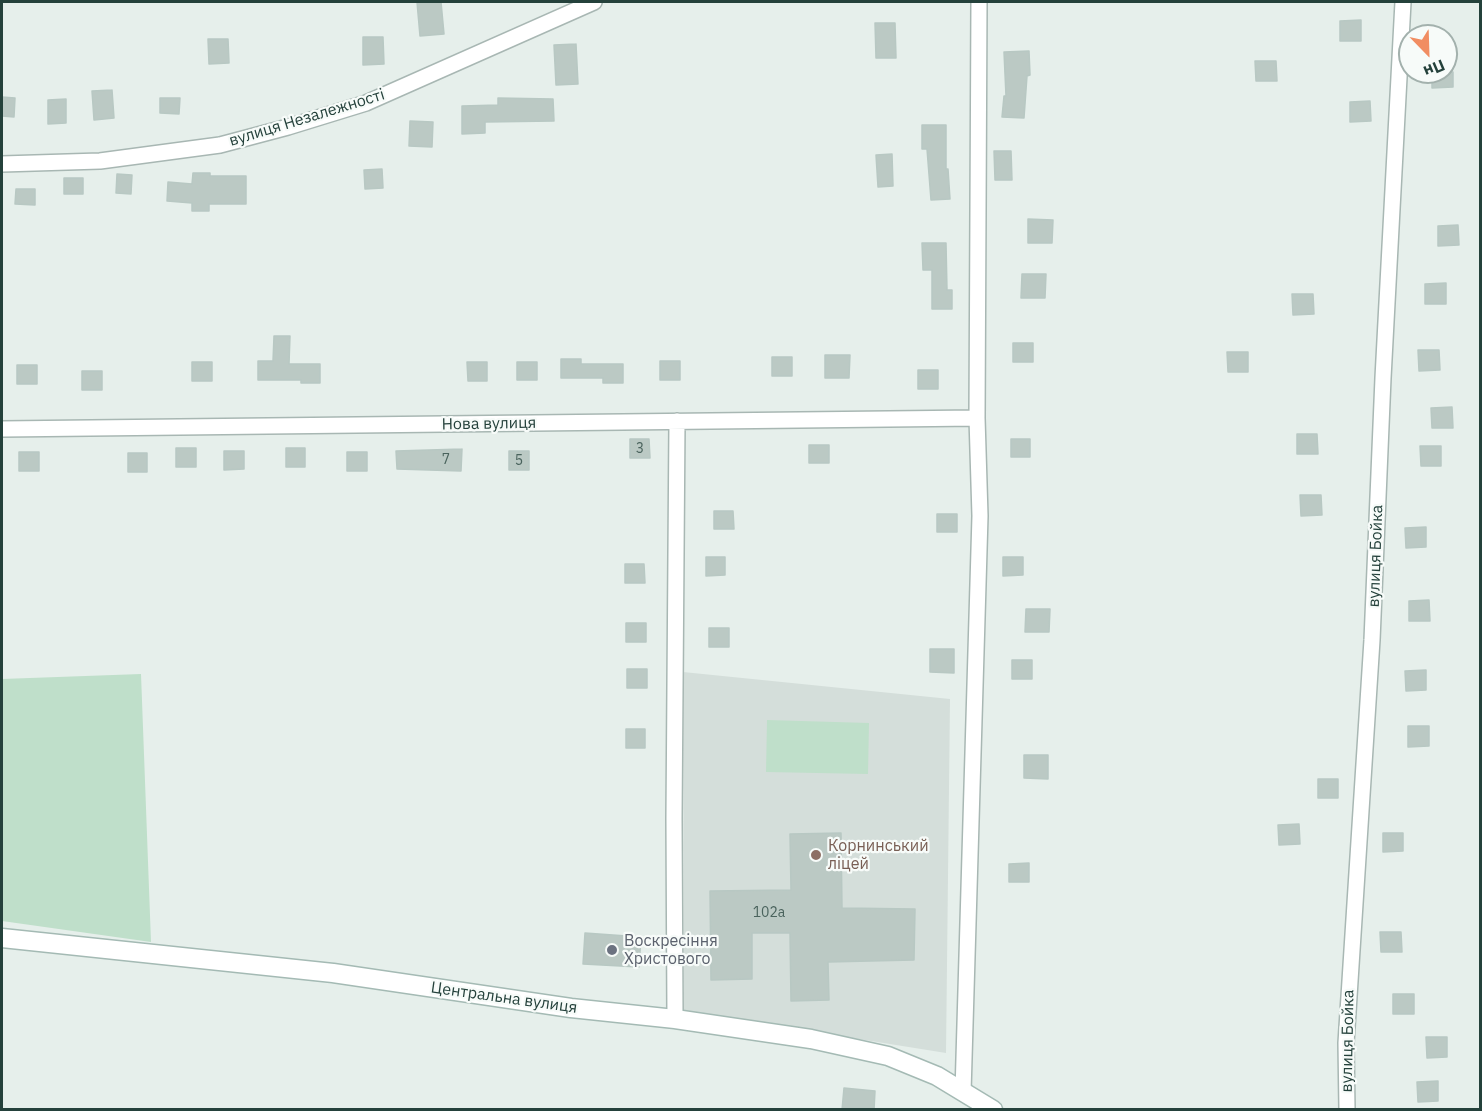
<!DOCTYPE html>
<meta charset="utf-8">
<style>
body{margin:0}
#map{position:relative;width:1482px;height:1111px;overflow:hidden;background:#e6efeb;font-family:"IBM Plex Sans",sans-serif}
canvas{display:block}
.frame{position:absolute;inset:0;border:3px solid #24413b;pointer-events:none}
.north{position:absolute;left:1398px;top:24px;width:60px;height:60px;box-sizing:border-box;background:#f7fbf9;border:2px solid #a3b1ad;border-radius:50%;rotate:157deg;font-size:16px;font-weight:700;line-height:24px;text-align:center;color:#24413b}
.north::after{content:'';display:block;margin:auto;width:21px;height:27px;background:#f18d62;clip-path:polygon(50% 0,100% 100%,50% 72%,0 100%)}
</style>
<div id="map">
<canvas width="1482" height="1111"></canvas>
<div class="frame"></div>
<div class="north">Пн</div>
</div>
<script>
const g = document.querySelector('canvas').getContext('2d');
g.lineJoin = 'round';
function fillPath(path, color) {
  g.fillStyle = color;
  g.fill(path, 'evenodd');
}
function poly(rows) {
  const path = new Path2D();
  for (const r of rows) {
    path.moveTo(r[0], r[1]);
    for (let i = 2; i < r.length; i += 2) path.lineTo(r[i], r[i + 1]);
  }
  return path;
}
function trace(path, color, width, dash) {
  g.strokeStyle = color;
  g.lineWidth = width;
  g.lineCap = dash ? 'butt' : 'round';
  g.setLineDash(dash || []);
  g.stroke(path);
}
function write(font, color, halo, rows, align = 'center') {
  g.font = font + ' "IBM Plex Sans",sans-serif';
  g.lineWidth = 4.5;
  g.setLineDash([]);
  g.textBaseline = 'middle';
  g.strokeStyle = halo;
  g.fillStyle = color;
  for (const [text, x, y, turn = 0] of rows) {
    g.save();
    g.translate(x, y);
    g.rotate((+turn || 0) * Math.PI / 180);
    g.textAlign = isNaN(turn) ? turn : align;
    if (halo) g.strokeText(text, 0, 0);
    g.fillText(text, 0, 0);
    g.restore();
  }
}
fillPath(poly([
 [683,672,950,699,946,1053,684,1011]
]), '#d4deda');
fillPath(poly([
 [141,674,151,942,2,921,2,679],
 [767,720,869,723,868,774,766,772]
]), '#bfdfca');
const building = poly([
 [417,2,441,2,444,34,420,36,417,2],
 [1361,20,1361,41,1340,41,1340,21,1361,20],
 [875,23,895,23,896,58,876,58,875,23],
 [363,37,383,37,384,64,363,65,363,37],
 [208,39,228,39,229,63,209,64,208,39],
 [576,44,578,84,556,85,554,45,576,44],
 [1029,51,1030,75,1027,76,1024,118,1002,117,1004,96,1006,96,1004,52,1029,51],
 [1255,61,1276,61,1277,81,1256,81,1255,61],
 [1432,72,1453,72,1453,87,1432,88,1432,72],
 [112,90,114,118,94,120,92,91,112,90],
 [2,97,15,98,14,117,2,116,2,97],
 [160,98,180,98,179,114,160,113,160,98],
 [498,98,553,99,554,121,485,122,485,133,462,134,462,106,498,105,498,98],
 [66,99,66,123,48,124,48,100,66,99],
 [1370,101,1371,121,1350,122,1350,102,1370,101],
 [410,121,433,122,432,147,409,146,410,121],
 [922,125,946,125,946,169,948,169,950,199,931,200,927,149,922,149,922,125],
 [994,151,1011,151,1012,180,995,180,994,151],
 [892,154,893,186,878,187,876,155,892,154],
 [382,169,383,188,365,189,364,170,382,169],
 [193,173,210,173,210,176,246,176,246,204,209,204,209,211,192,211,192,203,167,201,168,182,192,184,193,173],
 [117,174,132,175,131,194,116,193,117,174],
 [64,178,83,178,83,194,64,194,64,178],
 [16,189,35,189,35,205,15,204,16,189],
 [1028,219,1053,220,1052,243,1028,243,1028,219],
 [1458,225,1459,245,1438,246,1438,226,1458,225],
 [922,243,946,243,947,290,952,290,952,309,932,309,932,270,923,270,922,243],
 [1022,274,1046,274,1045,298,1021,298,1022,274],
 [1446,283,1446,304,1425,304,1425,284,1446,283],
 [1292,294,1313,294,1314,314,1293,315,1292,294],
 [274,336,290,336,289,364,320,364,320,383,301,383,301,380,258,380,258,361,273,361,274,336],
 [1013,343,1033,343,1033,362,1013,362,1013,343],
 [1418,350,1439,350,1440,370,1419,371,1418,350],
 [1227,352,1248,352,1248,372,1228,372,1227,352],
 [825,355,850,355,849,378,825,378,825,355],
 [772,357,792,357,792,376,772,376,772,357],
 [561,359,581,359,581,364,623,364,623,383,603,383,603,378,561,378,561,359],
 [660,361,680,361,680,380,660,380,660,361],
 [192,362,212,362,212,381,192,381,192,362],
 [467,362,487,362,487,381,468,381,467,362],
 [517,362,537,362,537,380,517,380,517,362],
 [17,365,37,365,37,384,17,384,17,365],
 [918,370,938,370,938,389,918,389,918,370],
 [82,371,102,371,102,390,82,390,82,371],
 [1452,407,1453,428,1432,428,1431,408,1452,407],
 [1297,434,1317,434,1318,454,1297,454,1297,434],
 [630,439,649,439,650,458,630,458,630,439],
 [1011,439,1030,439,1030,457,1011,457,1011,439],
 [809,445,829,445,829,463,809,463,809,445],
 [1420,446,1441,446,1441,466,1421,466,1420,446],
 [176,448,196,448,196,467,176,467,176,448],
 [286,448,305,448,305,467,286,467,286,448],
 [462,449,461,471,397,469,396,451,462,449],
 [224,451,244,451,244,469,224,470,224,451],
 [509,451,529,451,529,470,509,470,509,451],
 [19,452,39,452,39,471,19,471,19,452],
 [347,452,367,452,367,471,347,471,347,452],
 [128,453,147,453,147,472,128,472,128,453],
 [1300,495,1321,495,1322,515,1301,516,1300,495],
 [714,511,733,511,734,529,714,529,714,511],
 [937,514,957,514,957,532,937,532,937,514],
 [1426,527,1426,547,1406,548,1405,528,1426,527],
 [706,557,725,557,725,575,706,576,706,557],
 [1003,557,1023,557,1023,575,1003,576,1003,557],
 [625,564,644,564,645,583,625,583,625,564],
 [1429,600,1430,621,1409,621,1409,601,1429,600],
 [1026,609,1050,609,1049,632,1025,632,1026,609],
 [626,623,646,623,646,642,626,642,626,623],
 [709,628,729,628,729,647,709,647,709,628],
 [930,649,954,649,954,673,930,672,930,649],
 [1012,660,1032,660,1032,679,1012,679,1012,660],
 [627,669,647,669,647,688,627,688,627,669],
 [1426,670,1426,690,1406,691,1405,671,1426,670],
 [1408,726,1429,726,1429,746,1408,747,1408,726],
 [626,729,645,729,645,748,626,748,626,729],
 [1024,755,1048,755,1048,779,1024,778,1024,755],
 [1318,779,1338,779,1338,798,1318,798,1318,779],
 [1299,824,1300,844,1279,845,1278,825,1299,824],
 [841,833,842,908,915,909,914,960,828,962,829,1000,791,1001,790,933,752,933,752,979,711,980,710,891,791,890,790,834,841,833],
 [1383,833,1403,833,1403,851,1383,852,1383,833],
 [1029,863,1029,882,1009,882,1009,864,1029,863],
 [1380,932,1401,932,1402,952,1381,952,1380,932],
 [585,933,641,937,639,967,583,964,585,933],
 [1393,994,1414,994,1414,1014,1393,1014,1393,994],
 [1426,1037,1447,1037,1447,1057,1427,1058,1426,1037],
 [1438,1081,1438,1101,1418,1102,1417,1082,1438,1081],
 [844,1088,875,1091,874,1110,842,1110,844,1088]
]);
fillPath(building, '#bbc9c4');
trace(building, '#b8c8c3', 1.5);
const street = poly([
 [2,164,100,161,220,145,288,127,366,103,594,2],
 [2,429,977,418],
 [675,1019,674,818,677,421],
 [963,1092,980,516,977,418,979,2],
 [1347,1110,1346,1043,1372,640,1383,378,1403,2]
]);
const secondary = poly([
 [2,938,333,973,571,1008,675,1019,811,1039,888,1056,937,1076,993,1110]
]);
trace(street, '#a8b7b3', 18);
trace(secondary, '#a4bab4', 21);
trace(street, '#fff', 15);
trace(secondary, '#fff', 18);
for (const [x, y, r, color] of [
 [816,855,6,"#8d6e63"],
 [612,950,6,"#6b7280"]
]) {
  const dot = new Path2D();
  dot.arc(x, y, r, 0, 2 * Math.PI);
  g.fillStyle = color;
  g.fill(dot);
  trace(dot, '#f7fbf9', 2);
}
write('14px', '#4a635d', null, [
 ["3",640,449],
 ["7",446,460],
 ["5",519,461],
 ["102а",769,913]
]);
write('16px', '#24413b', '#f7fbf9', [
 ["вулиця Незалежності",307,118,-17],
 ["Нова вулиця",489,424,-1],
 ["вулиця Бойка",1376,556,-88],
 ["Центральна вулиця",504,998,8],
 ["вулиця Бойка",1348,1041,-89]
]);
write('16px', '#785e54', '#f7fbf9', [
 ["Корнинський",828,846],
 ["ліцей",828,864]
], 'left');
write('16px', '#5b616d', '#f7fbf9', [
 ["Воскресіння",624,941],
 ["Христового",624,959]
], 'left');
</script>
